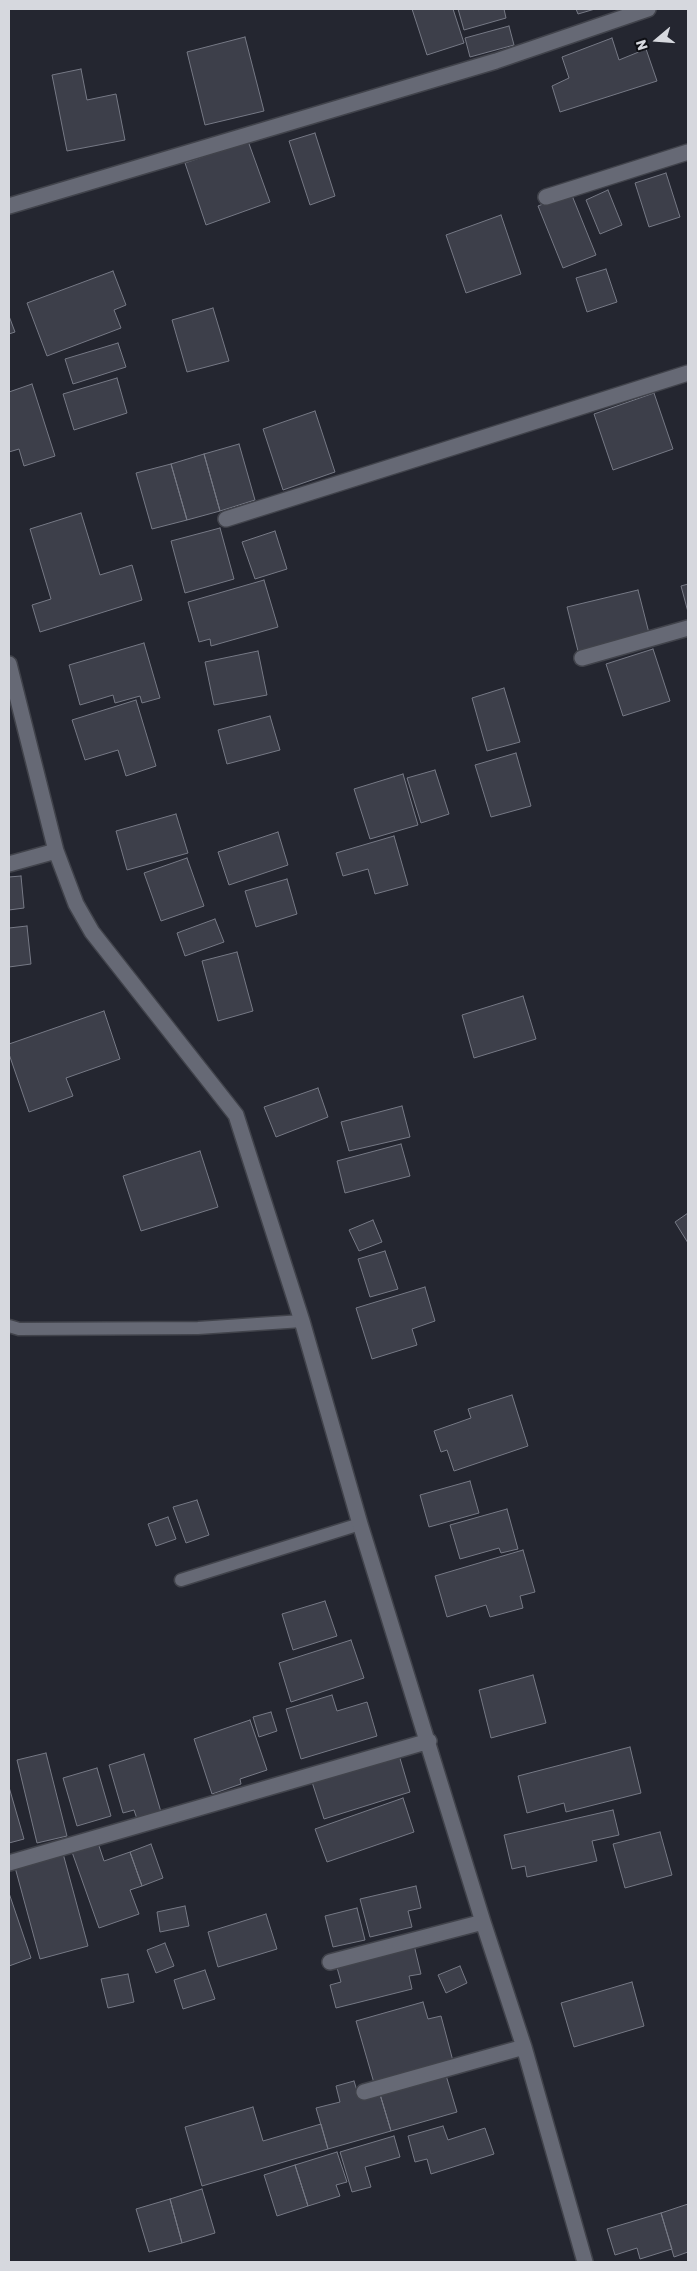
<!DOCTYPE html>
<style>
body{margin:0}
#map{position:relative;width:697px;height:2271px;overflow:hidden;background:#242630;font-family:Rubik,sans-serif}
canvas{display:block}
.frame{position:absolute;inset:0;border:10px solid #d6d8de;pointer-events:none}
.north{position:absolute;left:632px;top:15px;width:50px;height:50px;-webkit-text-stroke:4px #0e0f14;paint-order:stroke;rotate:252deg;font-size:14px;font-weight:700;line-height:20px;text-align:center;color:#d6d8de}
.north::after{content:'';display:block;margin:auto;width:18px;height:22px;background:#d6d8de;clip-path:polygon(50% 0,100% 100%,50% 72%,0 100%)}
</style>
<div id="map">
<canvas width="697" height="2271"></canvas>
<div class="frame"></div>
<div class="north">N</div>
</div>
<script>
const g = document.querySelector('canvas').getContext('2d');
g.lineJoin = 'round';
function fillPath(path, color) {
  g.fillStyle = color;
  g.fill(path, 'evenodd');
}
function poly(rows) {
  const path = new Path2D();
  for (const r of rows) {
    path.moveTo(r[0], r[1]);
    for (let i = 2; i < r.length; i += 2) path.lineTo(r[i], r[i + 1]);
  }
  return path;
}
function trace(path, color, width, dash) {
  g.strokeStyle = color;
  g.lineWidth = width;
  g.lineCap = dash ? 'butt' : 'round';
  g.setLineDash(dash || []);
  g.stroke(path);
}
const building = poly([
 [412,9,453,9,464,43,427,55,412,9],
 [458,9,504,9,506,18,464,30,458,9],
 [576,9,595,9,578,14,576,9],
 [509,26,514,45,470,57,465,38,509,26],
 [245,37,264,111,205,125,187,52,245,37],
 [612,38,619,60,646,49,657,81,560,112,552,86,569,78,562,57,612,38],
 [81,69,87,100,116,94,125,140,67,151,52,75,81,69],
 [315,133,335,196,310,205,289,141,315,133],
 [248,141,270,202,206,225,185,163,248,141],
 [666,173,680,217,649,227,635,183,666,173],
 [608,190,622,225,600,234,586,200,608,190],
 [571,193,596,255,563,268,538,206,571,193],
 [501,215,521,274,466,293,446,235,501,215],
 [606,269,617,302,587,312,576,278,606,269],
 [113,271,126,305,114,310,121,328,47,356,27,303,113,271],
 [213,308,229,361,187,372,172,320,213,308],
 [9,316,15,332,9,334,9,316],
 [118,343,126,367,73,384,65,359,118,343],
 [117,378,127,413,74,430,63,394,117,378],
 [32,384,55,456,24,466,19,449,9,452,9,392,32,384],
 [654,393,673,449,613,470,594,414,654,393],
 [315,411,335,472,283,490,263,429,315,411],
 [239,444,255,500,220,511,204,454,239,444],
 [204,454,220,511,187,520,171,464,204,454],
 [171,464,187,520,152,529,136,473,171,464],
 [81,513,100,575,132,565,142,600,40,632,32,605,51,599,30,529,81,513],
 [220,528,234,579,185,593,171,541,220,528],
 [275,531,287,569,255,579,242,542,275,531],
 [264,580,278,627,211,646,210,639,199,642,188,602,264,580],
 [688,584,688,612,681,586,688,584],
 [638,590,649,633,578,651,567,607,638,590],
 [144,643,160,698,142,703,140,696,115,703,113,695,80,705,69,665,144,643],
 [653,649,670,701,623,716,606,664,653,649],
 [258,651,267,695,214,705,205,662,258,651],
 [504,688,520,742,487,751,472,698,504,688],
 [136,700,156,766,126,776,118,750,85,760,72,720,136,700],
 [270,716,280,750,227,764,218,730,270,716],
 [516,753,531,806,491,817,475,765,516,753],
 [435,770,449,814,421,823,407,778,435,770],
 [403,774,418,825,370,839,354,789,403,774],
 [176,814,188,853,127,870,116,831,176,814],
 [278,832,288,865,229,885,218,852,278,832],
 [394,836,408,885,375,894,368,869,343,876,336,853,394,836],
 [187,858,204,906,161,921,144,873,187,858],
 [21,876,24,908,9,910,9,877,21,876],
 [287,879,297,914,256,927,245,891,287,879],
 [215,919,224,942,185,956,177,933,215,919],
 [27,926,31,964,9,967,9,928,27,926],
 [237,952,253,1011,218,1021,202,961,237,952],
 [523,996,536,1039,474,1058,462,1015,523,996],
 [104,1011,120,1059,66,1078,73,1096,29,1112,9,1054,9,1044,104,1011],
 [318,1088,328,1117,276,1137,264,1107,318,1088],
 [402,1106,410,1137,349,1151,341,1122,402,1106],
 [401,1144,410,1176,345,1193,337,1161,401,1144],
 [200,1151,218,1207,141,1231,123,1176,200,1151],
 [688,1213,688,1243,675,1222,688,1213],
 [373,1220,382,1242,359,1251,349,1230,373,1220],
 [385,1251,398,1289,370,1297,358,1259,385,1251],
 [425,1287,435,1321,412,1329,417,1345,372,1359,356,1308,425,1287],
 [512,1395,528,1446,454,1471,447,1450,441,1452,434,1431,471,1418,468,1409,512,1395],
 [470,1481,479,1513,429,1527,420,1495,470,1481],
 [197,1500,209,1535,186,1543,173,1507,197,1500],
 [507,1509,518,1549,501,1553,499,1548,460,1559,450,1525,507,1509],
 [168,1517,176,1539,156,1546,148,1524,168,1517],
 [523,1550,535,1592,520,1596,523,1608,490,1617,486,1605,447,1617,435,1576,523,1550],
 [325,1601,337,1636,293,1650,282,1614,325,1601],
 [351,1640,364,1678,291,1702,279,1663,351,1640],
 [533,1675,546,1723,491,1738,479,1690,533,1675],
 [332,1695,337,1711,367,1702,377,1736,301,1759,286,1709,332,1695],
 [271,1712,277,1731,259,1737,253,1717,271,1712],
 [250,1720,267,1770,240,1779,241,1784,212,1794,194,1739,250,1720],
 [630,1747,641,1793,566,1812,564,1803,527,1813,518,1776,630,1747],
 [46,1753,67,1836,37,1843,17,1760,46,1753],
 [144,1754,161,1812,137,1819,134,1810,123,1813,109,1765,144,1754],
 [399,1755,410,1792,324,1819,312,1782,399,1755],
 [97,1768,111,1816,77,1826,63,1778,97,1768],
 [9,1787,24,1839,9,1843,9,1787],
 [403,1798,414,1832,327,1862,315,1829,403,1798],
 [613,1810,619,1835,592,1841,597,1861,527,1877,525,1866,512,1869,504,1835,613,1810],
 [660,1832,672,1875,625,1888,613,1844,660,1832],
 [98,1843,104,1861,130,1852,142,1886,130,1890,139,1914,99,1928,72,1852,98,1843],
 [151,1844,163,1878,142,1886,130,1852,151,1844],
 [61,1846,88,1946,40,1959,13,1860,61,1846],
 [416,1886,421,1908,408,1911,412,1927,370,1937,360,1899,416,1886],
 [9,1893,31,1958,9,1966,9,1893],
 [185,1906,189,1926,160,1932,157,1912,185,1906],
 [357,1908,365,1940,333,1947,325,1916,357,1908],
 [266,1914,277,1949,218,1967,208,1932,266,1914],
 [165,1943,174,1966,156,1973,147,1950,165,1943],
 [414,1945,421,1974,409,1976,412,1989,336,2008,330,1985,341,1982,336,1964,414,1945],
 [460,1966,467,1983,446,1993,438,1975,460,1966],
 [205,1970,215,1999,183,2009,174,1980,205,1970],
 [128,1974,134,2002,108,2008,101,1979,128,1974],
 [632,1982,644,2026,574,2047,561,2003,632,1982],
 [423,2002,428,2019,441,2016,453,2061,374,2083,356,2021,423,2002],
 [445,2072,457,2112,391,2131,379,2091,445,2072],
 [354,2081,359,2097,379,2091,391,2131,328,2149,316,2108,340,2102,336,2086,354,2081],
 [253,2107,263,2141,321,2124,328,2149,202,2186,185,2127,253,2107],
 [443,2126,448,2140,485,2128,494,2154,431,2174,427,2159,415,2162,408,2136,443,2126],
 [394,2136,400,2157,365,2167,371,2187,352,2192,340,2152,394,2136],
 [337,2152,347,2182,336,2185,340,2196,308,2206,295,2165,337,2152],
 [295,2165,308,2206,277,2216,264,2175,295,2165],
 [202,2189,215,2233,182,2243,170,2199,202,2189],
 [170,2199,182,2243,149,2252,136,2209,170,2199],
 [688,2204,688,2252,674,2257,661,2213,688,2204],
 [661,2213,672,2249,640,2259,637,2248,615,2255,607,2229,661,2213]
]);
fillPath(building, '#3d3f4a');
trace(building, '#767985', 1);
const lane = poly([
 [9,1326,19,1329,198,1328,302,1321],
 [181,1580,360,1524]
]);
const street = poly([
 [546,197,688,152],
 [9,206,496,61,648,9],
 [226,519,688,373],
 [582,658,688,628],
 [9,664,56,851,76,904,92,932,236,1115,302,1321,360,1524,483,1922,524,2047,585,2262],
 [9,864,56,851],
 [9,1863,429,1741],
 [330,1962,483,1922],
 [364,2092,524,2047]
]);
trace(lane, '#41434b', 15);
trace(street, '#41434b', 18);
trace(lane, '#666975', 12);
trace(street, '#666975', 15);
</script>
